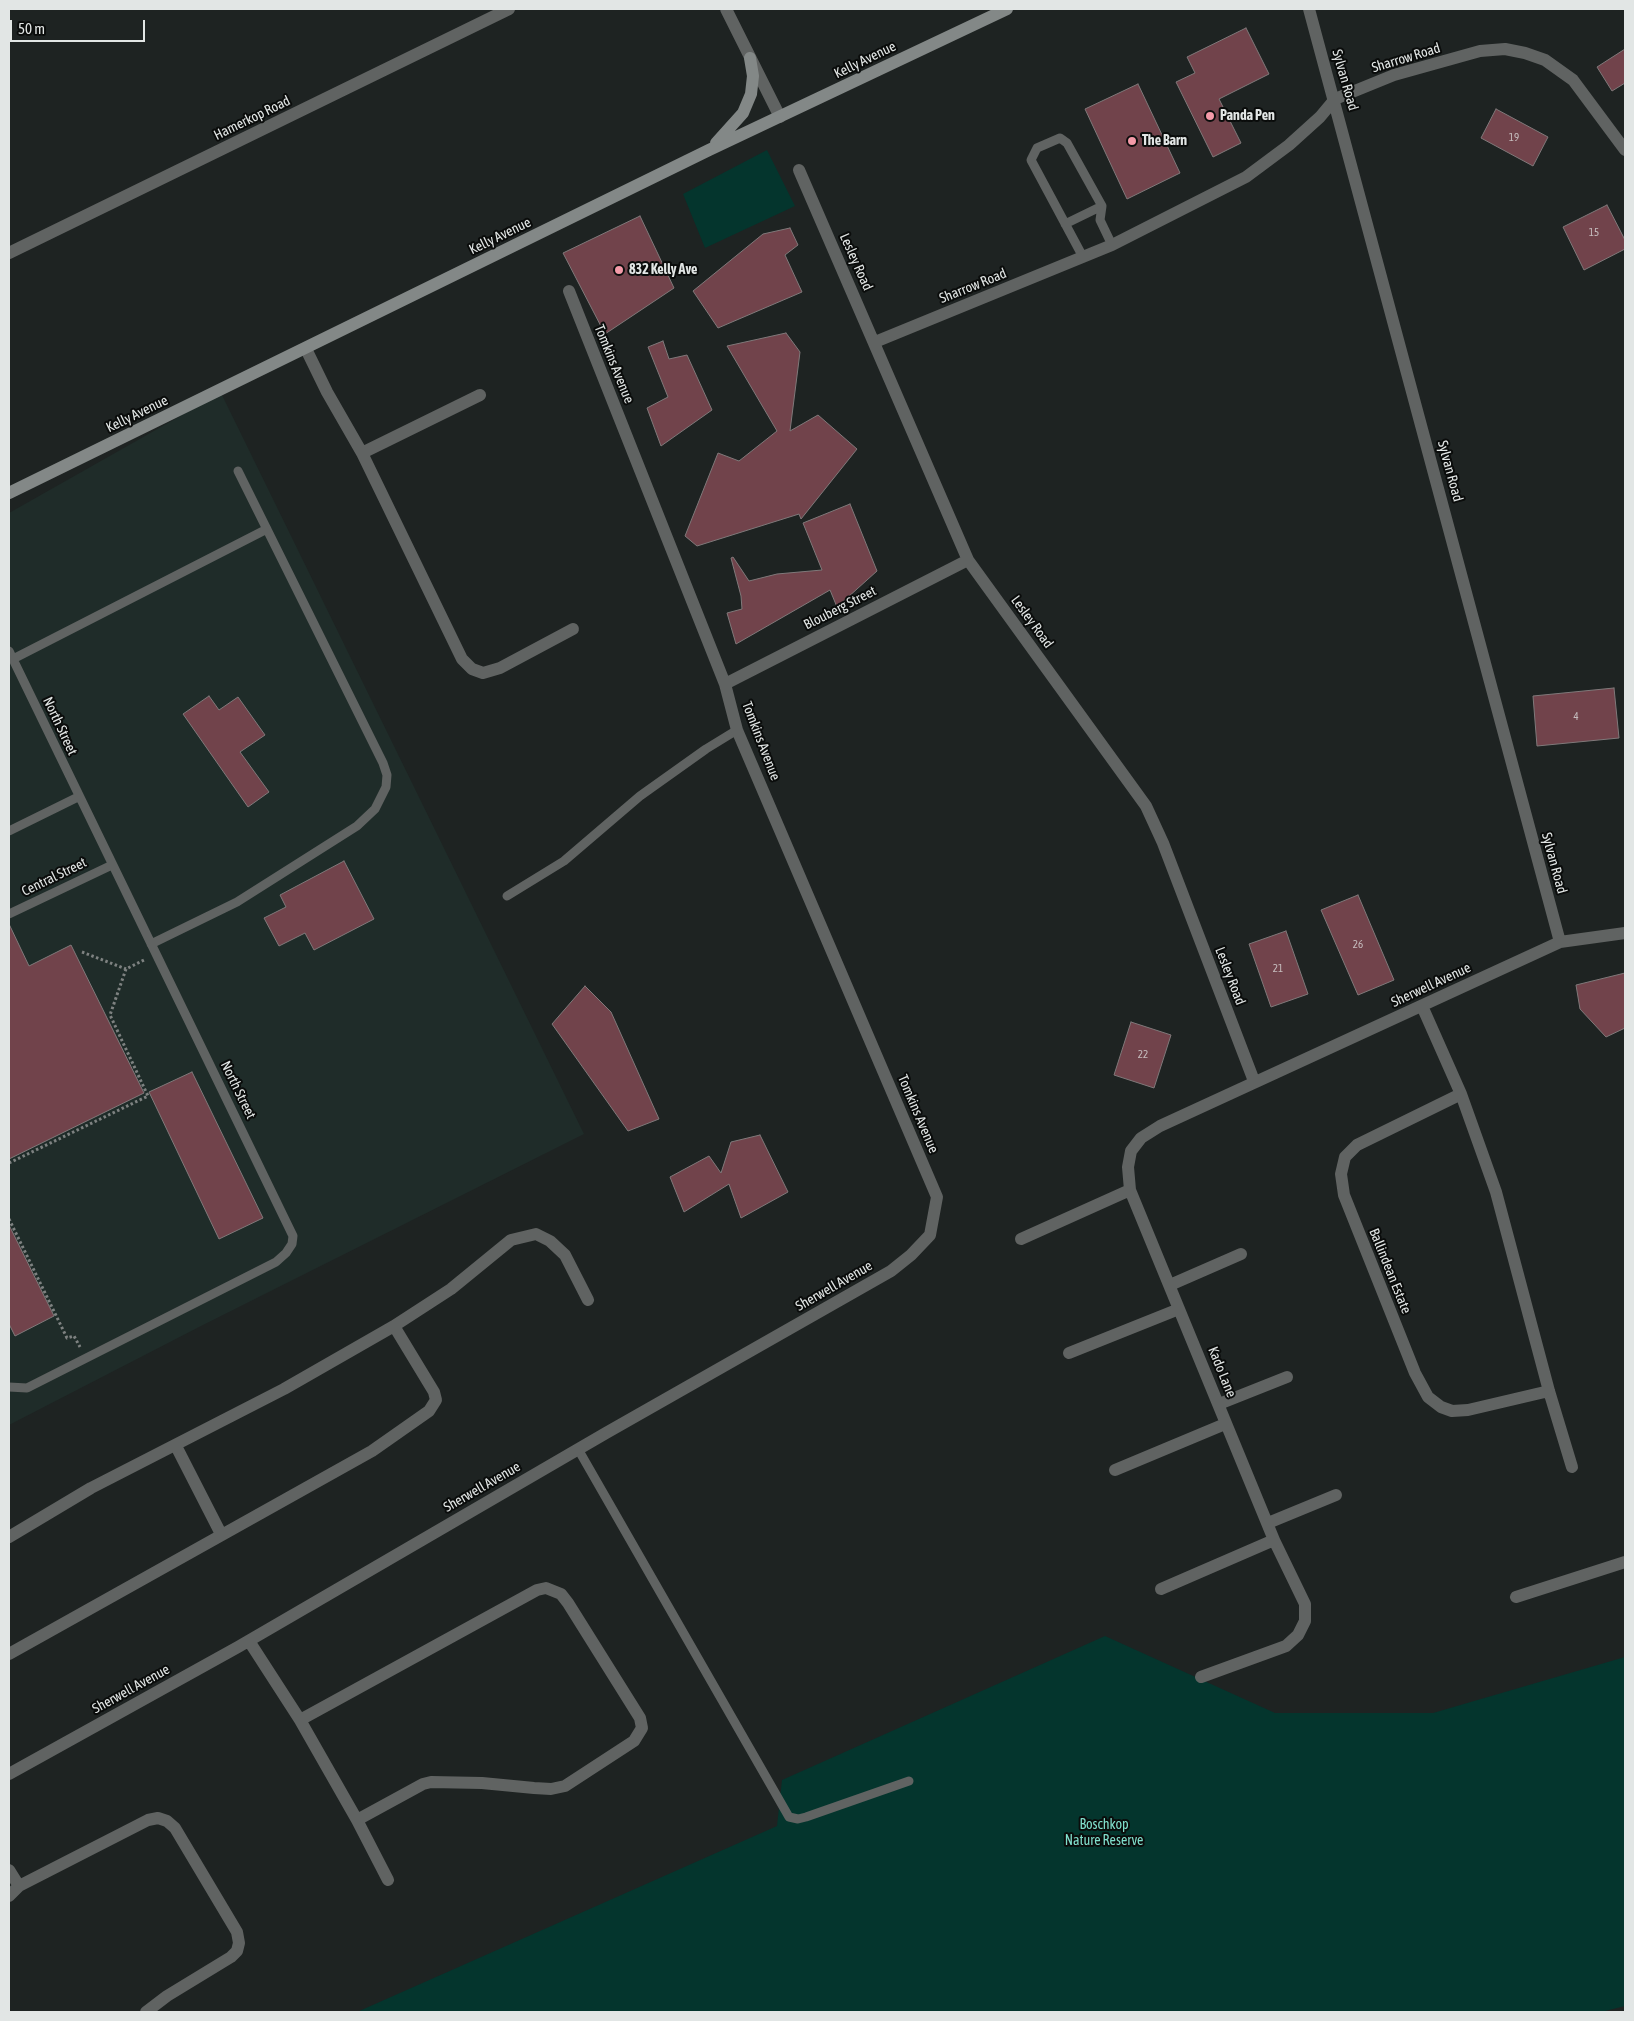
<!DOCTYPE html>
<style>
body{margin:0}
#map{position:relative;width:1634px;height:2021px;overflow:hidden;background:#1e2322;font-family:"Asap Condensed",sans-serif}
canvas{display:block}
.frame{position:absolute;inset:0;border:10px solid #e2e6e5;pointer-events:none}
.scale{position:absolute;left:10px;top:20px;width:135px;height:22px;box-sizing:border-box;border:2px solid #e2e6e5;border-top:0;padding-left:6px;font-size:15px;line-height:18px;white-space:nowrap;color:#e2e6e5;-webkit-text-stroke:4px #0a0c0b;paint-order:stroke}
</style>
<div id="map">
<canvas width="1634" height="2021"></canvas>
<div class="frame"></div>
<div class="scale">50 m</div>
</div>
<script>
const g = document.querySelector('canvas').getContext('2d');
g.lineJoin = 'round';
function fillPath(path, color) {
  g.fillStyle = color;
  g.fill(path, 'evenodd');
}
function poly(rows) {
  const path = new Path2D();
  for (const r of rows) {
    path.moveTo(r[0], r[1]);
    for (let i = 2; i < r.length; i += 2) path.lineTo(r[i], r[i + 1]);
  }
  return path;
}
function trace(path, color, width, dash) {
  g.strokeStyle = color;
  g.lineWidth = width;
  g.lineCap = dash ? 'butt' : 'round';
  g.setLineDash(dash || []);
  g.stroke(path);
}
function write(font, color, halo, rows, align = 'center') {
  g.font = font + ' "Asap Condensed",sans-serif';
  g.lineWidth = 4;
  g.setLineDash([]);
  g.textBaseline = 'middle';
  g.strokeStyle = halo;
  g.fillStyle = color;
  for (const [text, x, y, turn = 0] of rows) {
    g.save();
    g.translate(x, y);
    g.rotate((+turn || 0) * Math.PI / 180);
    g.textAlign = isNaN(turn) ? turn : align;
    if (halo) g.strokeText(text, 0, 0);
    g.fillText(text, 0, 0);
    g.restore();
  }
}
fillPath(poly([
 [221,393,584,1134,201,1326,9,1425,9,513]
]), '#1f2c29');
fillPath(poly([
 [767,150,795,206,705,248,683,194],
 [1105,1636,1275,1713,1433,1713,1625,1657,1625,2006,1601,2012,357,2012,777,1826,782,1780]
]), '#04352d');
const building = poly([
 [1246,28,1269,74,1219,99,1241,143,1213,157,1176,82,1195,73,1187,57,1246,28],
 [1625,49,1625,83,1612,91,1597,67,1625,49],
 [1138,84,1180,173,1127,199,1085,109,1138,84],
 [1496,109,1548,137,1533,166,1481,138,1496,109],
 [1607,205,1625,240,1625,249,1584,270,1563,227,1607,205],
 [640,216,674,288,605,334,563,253,640,216],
 [790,228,798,245,785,255,802,292,718,328,693,291,763,234,790,228],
 [786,333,800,352,790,431,818,415,857,449,801,519,799,514,697,546,685,536,718,453,739,461,777,431,727,346,786,333],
 [663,341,669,359,687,355,712,410,661,446,647,408,668,397,648,347,663,341],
 [850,504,877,571,837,607,830,590,736,644,727,613,742,609,741,596,731,558,733,557,749,581,777,574,822,570,803,523,850,504],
 [1614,688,1619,738,1537,746,1533,696,1614,688],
 [209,696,219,710,238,697,265,735,240,752,269,792,248,807,183,714,209,696],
 [344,861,374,919,314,950,305,933,279,946,264,918,286,907,280,895,344,861],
 [1358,895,1394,980,1358,995,1321,910,1358,895],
 [9,924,29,966,71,945,144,1093,9,1159,9,924],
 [1286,931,1308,994,1271,1007,1249,944,1286,931],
 [1625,973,1625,1028,1606,1037,1580,1009,1576,985,1625,973],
 [585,986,611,1012,659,1119,628,1131,552,1024,585,986],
 [1131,1022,1171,1035,1154,1088,1114,1075,1131,1022],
 [192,1072,263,1218,219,1239,149,1092,192,1072],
 [760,1135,788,1192,741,1218,729,1184,684,1212,670,1177,709,1156,721,1173,731,1142,760,1135],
 [9,1225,54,1316,15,1336,9,1324,9,1225]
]);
fillPath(building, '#71434b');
trace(building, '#80797a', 1);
trace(poly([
 [82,952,126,969],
 [9,1163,148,1096,110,1015,126,969,146,959],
 [9,1219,67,1338,74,1336,80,1347]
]), '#7e8281', 3, [2.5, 2.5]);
trace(poly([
 [1065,224,1102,206],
 [1083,257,1031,160,1037,148,1060,138,1067,143,1102,206,1100,220,1112,245],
 [9,651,293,1236,292,1244,286,1253,276,1262,27,1388,9,1387],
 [13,659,267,529],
 [9,831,78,797],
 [507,896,564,861,640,796,706,749,737,730],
 [9,914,112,865],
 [151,944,237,902,357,826,375,809,386,787,387,775,383,763,238,471],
 [578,1449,789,1817,798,1819,806,1817,909,1781]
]), '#606362', 9);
trace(poly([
 [726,9,780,117],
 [1309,9,1560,942],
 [799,170,968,560,1146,806,1163,843,1254,1081],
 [9,253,509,9],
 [875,342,1112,245,1246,177,1289,145,1320,117,1335,99,1394,75,1480,51,1505,49,1525,53,1545,60,1573,80,1625,150],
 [306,349,327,392,362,453,462,659,472,669,483,673,500,668,573,629],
 [362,453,480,395],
 [725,684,968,560],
 [1422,1006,1461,1094,1496,1192,1549,1391,1572,1467],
 [1461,1094,1357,1145,1345,1157,1341,1174,1344,1195,1415,1373,1428,1397,1441,1407,1452,1411,1468,1410,1549,1391],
 [1021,1239,1130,1190],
 [1170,1285,1241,1254],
 [1069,1353,1179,1309],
 [1219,1404,1287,1377],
 [176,1446,221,1534],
 [1115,1470,1225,1424],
 [1268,1523,1336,1495],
 [9,1537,91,1488,284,1389,394,1326,451,1289,511,1240,536,1234,550,1241,565,1255,588,1300],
 [1161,1589,1274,1540],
 [1516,1597,1625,1562],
 [249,1641,300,1720,357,1820,388,1880],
 [9,1654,372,1451,429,1411,436,1400,434,1392,394,1326],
 [1201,1677,1286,1646,1298,1635,1305,1621,1305,1604,1274,1540,1130,1190,1128,1167,1131,1151,1141,1138,1160,1126,1560,942,1625,933],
 [300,1720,537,1590,546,1588,561,1594,568,1603,640,1718,642,1728,634,1741,565,1786,551,1789,534,1788,482,1783,431,1782,423,1784,357,1820],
 [9,1774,238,1647,606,1433,891,1271,911,1255,930,1235,937,1197,737,730,725,684,569,291],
 [9,1870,19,1886,9,1896],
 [19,1886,148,1820,158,1818,167,1821,175,1828,237,1932,239,1943,237,1951,231,1957,167,1996,146,2012]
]), '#606362', 12);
trace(poly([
 [716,143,743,113,751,94,753,76,750,58],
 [9,493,709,150,1007,9]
]), '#838887', 12);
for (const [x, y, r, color] of [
 [1210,116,5,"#f39aa8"],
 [1132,141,5,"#f39aa8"],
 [619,270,5,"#f39aa8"]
]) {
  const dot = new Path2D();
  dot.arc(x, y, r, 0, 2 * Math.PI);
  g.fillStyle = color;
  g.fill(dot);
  trace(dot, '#0a0c0b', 2);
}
write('11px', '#c6bdbe', null, [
 ["19",1514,138],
 ["15",1594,233],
 ["4",1576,717],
 ["26",1358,945],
 ["21",1278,969],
 ["22",1143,1055]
]);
write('14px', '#e2e6e5', '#0a0c0b', [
 ["Sharrow Road",1406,58,-17],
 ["Kelly Avenue",865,60,-26],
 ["Sylvan Road",1345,80,74],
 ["Hamerkop Road",252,118,-26],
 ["Kelly Avenue",500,236,-26],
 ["Lesley Road",856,262,66],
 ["Sharrow Road",973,286,-22],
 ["Tomkins Avenue",614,364,68],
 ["Kelly Avenue",137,414,-26],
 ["Sylvan Road",1450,471,75],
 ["Blouberg Street",840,608,-27],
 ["Lesley Road",1032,622,54],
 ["North Street",60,726,65],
 ["Tomkins Avenue",761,741,69],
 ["Sylvan Road",1554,863,75],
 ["Central Street",54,877,-26],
 ["Lesley Road",1230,976,69],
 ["Sherwell Avenue",1431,985,-25],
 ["North Street",238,1090,64],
 ["Tomkins Avenue",918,1114,67],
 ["Ballindean Estate",1390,1271,68],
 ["Sherwell Avenue",834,1286,-30],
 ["Kado Lane",1222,1372,68],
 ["Sherwell Avenue",482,1487,-30],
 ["Sherwell Avenue",131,1689,-29]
]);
write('bold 14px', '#e2e6e5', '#0a0c0b', [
 ["Panda Pen",1220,116],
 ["The Barn",1142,141],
 ["832 Kelly Ave",629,270]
], 'left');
write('14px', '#80dfcc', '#0a0c0b', [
 ["Boschkop",1104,1825],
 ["Nature Reserve",1104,1841]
]);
</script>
